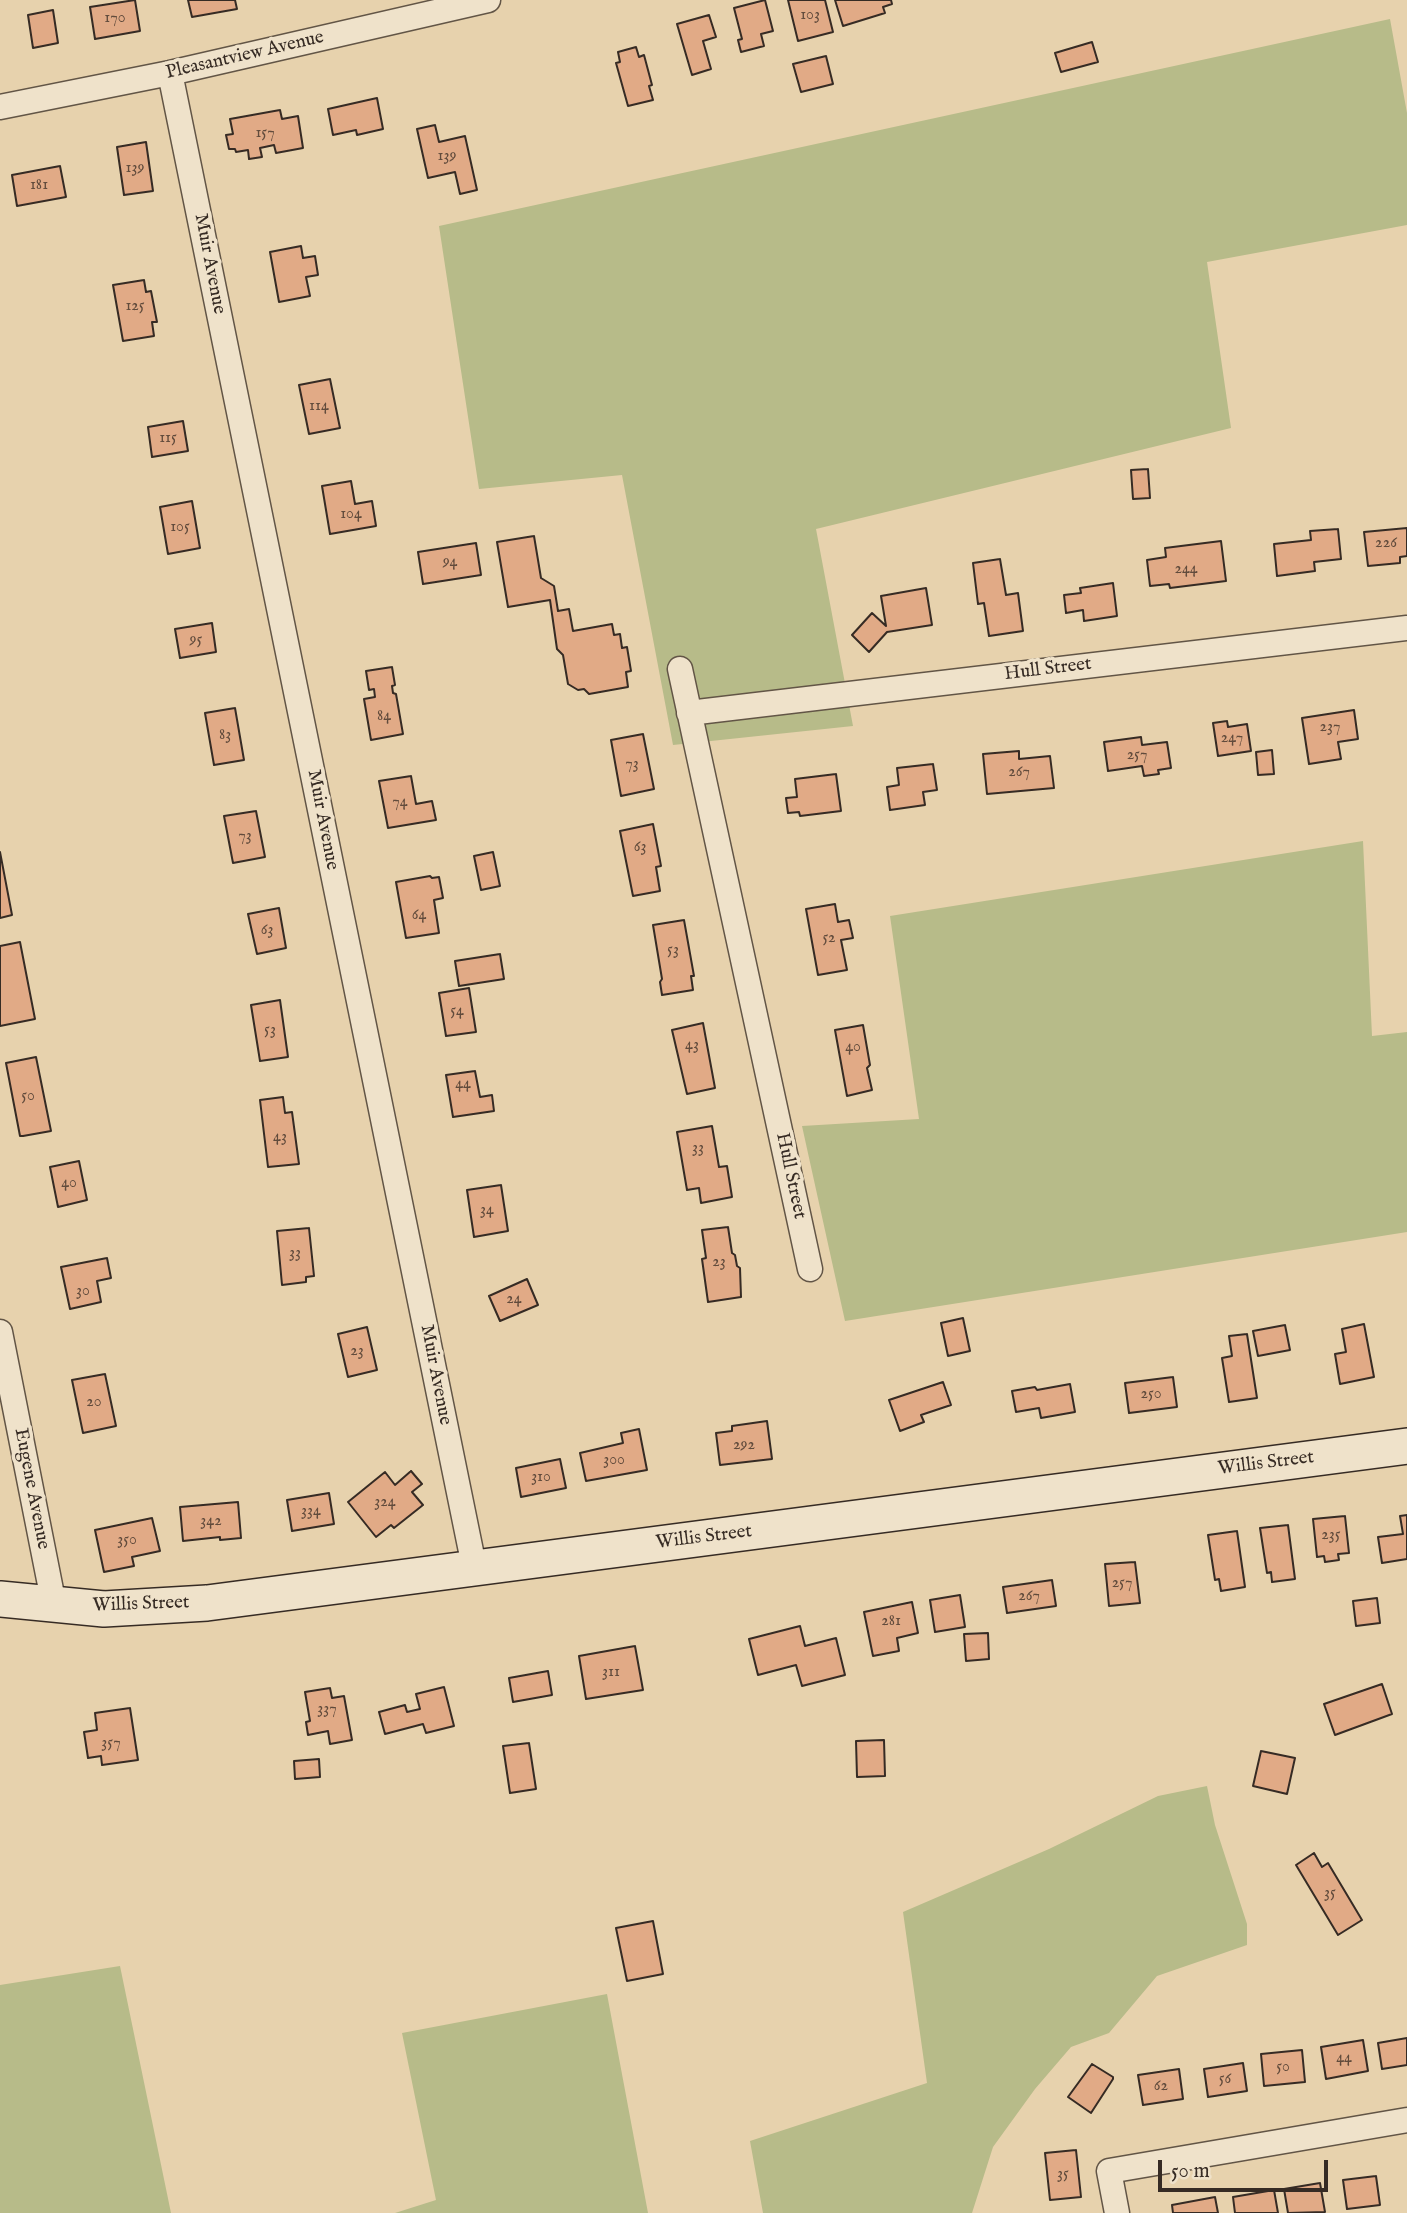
<!DOCTYPE html>
<style>
body{margin:0}
#map{position:relative;width:1407px;height:2213px;overflow:hidden;background:#e7d2ad;font-family:"IM FELL English",serif}
canvas{display:block}
.scale{position:absolute;left:1158px;top:2160px;width:170px;height:32px;box-sizing:border-box;border:4px solid #362b24;border-top:0;padding-left:9px;font-size:21px;line-height:24px;white-space:nowrap;color:#362b24;-webkit-text-stroke:5px #efe2ca;paint-order:stroke}
</style>
<div id="map">
<canvas width="1407" height="2213"></canvas>
<div class="scale">50 m</div>
</div>
<script>
const g = document.querySelector('canvas').getContext('2d');
g.lineJoin = 'round';
function fillPath(path, color) {
  g.fillStyle = color;
  g.fill(path, 'evenodd');
}
function poly(rows) {
  const path = new Path2D();
  for (const r of rows) {
    path.moveTo(r[0], r[1]);
    for (let i = 2; i < r.length; i += 2) path.lineTo(r[i], r[i + 1]);
  }
  return path;
}
function trace(path, color, width, dash) {
  g.strokeStyle = color;
  g.lineWidth = width;
  g.lineCap = dash ? 'butt' : 'round';
  g.setLineDash(dash || []);
  g.stroke(path);
}
function write(font, color, halo, rows, align = 'center') {
  g.font = font + ' "IM FELL English",serif';
  g.lineWidth = 7;
  g.setLineDash([]);
  g.textBaseline = 'middle';
  g.strokeStyle = halo;
  g.fillStyle = color;
  for (const [text, x, y, turn = 0] of rows) {
    g.save();
    g.translate(x, y);
    g.rotate((+turn || 0) * Math.PI / 180);
    g.textAlign = isNaN(turn) ? turn : align;
    if (halo) g.strokeText(text, 0, 0);
    g.fillText(text, 0, 0);
    g.restore();
  }
}
fillPath(poly([
 [1390,19,1407,113,1407,225,1207,262,1231,428,816,529,853,726,673,745,622,475,479,489,439,226],
 [1363,841,1372,1036,1407,1032,1407,1232,845,1321,802,1126,919,1119,890,916],
 [1207,1786,1215,1825,1247,1924,1247,1945,1157,1976,1109,2033,1071,2047,1035,2089,993,2147,972,2213,763,2213,750,2141,927,2083,903,1912,1049,1849,1158,1796],
 [120,1966,171,2213,0,2213,0,1985],
 [607,1994,648,2213,395,2213,436,2200,402,2033]
]), '#b7bb89');
const building = poly([
 [135,0,140,31,95,39,90,7,135,0],
 [188,0,235,0,237,9,192,17,188,0],
 [765,0,773,31,761,34,764,46,741,52,738,40,742,39,734,8,765,0],
 [788,0,825,0,833,32,798,41,788,0],
 [835,0,891,0,892,4,883,7,885,13,843,26,835,0],
 [53,10,58,43,33,48,28,15,53,10],
 [709,15,716,37,703,41,711,69,692,75,677,24,709,15],
 [1092,42,1098,62,1061,72,1055,53,1092,42],
 [636,47,639,57,644,55,652,85,649,86,653,100,628,106,616,63,620,62,618,52,636,47],
 [826,56,833,84,801,92,793,64,826,56],
 [377,98,383,129,357,135,356,130,333,135,328,109,377,98],
 [280,110,282,119,298,116,303,148,276,153,274,145,260,148,262,157,249,159,248,150,236,152,235,149,229,149,226,135,233,134,230,119,280,110],
 [435,125,439,142,465,136,477,190,460,194,455,172,428,178,417,129,435,125],
 [146,142,153,191,124,195,117,147,146,142],
 [60,166,66,197,17,206,12,175,60,166],
 [301,246,303,258,315,256,318,275,306,277,310,296,279,302,270,252,301,246],
 [144,280,146,292,151,291,157,322,152,322,154,336,123,341,113,285,144,280],
 [330,379,340,428,309,434,299,385,330,379],
 [183,421,188,451,152,457,148,427,183,421],
 [1148,469,1150,498,1133,499,1131,470,1148,469],
 [351,481,355,504,372,501,376,526,330,534,322,486,351,481],
 [192,501,200,548,168,554,160,507,192,501],
 [1407,528,1407,556,1400,557,1400,563,1368,566,1364,532,1407,528],
 [1338,529,1341,559,1314,562,1315,571,1277,576,1274,544,1311,540,1310,531,1338,529],
 [534,536,541,578,554,586,558,611,569,609,573,631,612,624,614,635,620,634,622,648,627,647,631,671,626,672,628,687,589,694,584,689,578,690,568,684,563,655,557,649,550,600,508,607,497,542,534,536],
 [1221,541,1226,581,1170,588,1169,584,1150,586,1147,560,1166,557,1165,548,1221,541],
 [476,543,481,575,423,584,418,552,476,543],
 [1000,559,1006,595,1018,593,1023,631,989,636,984,603,978,604,973,563,1000,559],
 [1113,583,1117,616,1084,621,1083,610,1066,613,1064,595,1081,593,1080,588,1113,583],
 [926,588,932,625,887,632,869,652,852,635,872,613,886,626,881,596,926,588],
 [212,623,216,652,180,658,175,629,212,623],
 [392,667,395,685,392,686,393,693,396,694,403,734,371,740,364,699,375,697,374,689,369,690,366,671,392,667],
 [235,708,244,760,214,765,205,713,235,708],
 [1354,710,1358,739,1338,742,1341,759,1309,764,1302,718,1354,710],
 [1227,721,1228,727,1247,724,1251,751,1218,756,1213,723,1227,721],
 [643,734,654,789,621,796,611,740,643,734],
 [1141,737,1142,745,1167,742,1171,768,1158,770,1159,774,1144,776,1142,766,1108,771,1104,742,1141,737],
 [1272,750,1274,774,1258,775,1256,752,1272,750],
 [1019,751,1019,759,1050,756,1054,788,987,794,983,754,1019,751],
 [933,764,937,790,923,792,925,805,890,810,887,787,899,785,897,768,933,764],
 [836,774,841,811,800,816,799,812,788,813,786,798,797,797,795,779,836,774],
 [411,776,416,804,432,801,436,820,388,828,379,781,411,776],
 [256,811,265,857,233,863,224,816,256,811],
 [653,824,661,866,656,867,660,891,633,896,620,831,653,824],
 [0,852,12,915,0,918,0,852],
 [493,852,500,886,481,890,474,856,493,852],
 [430,876,432,878,439,877,443,898,434,900,439,933,406,938,396,882,430,876],
 [835,904,838,922,849,920,853,938,841,940,847,970,818,975,806,909,835,904],
 [279,908,286,948,257,954,248,914,279,908],
 [684,920,694,976,691,976,693,990,662,995,660,982,662,979,653,925,684,920],
 [20,942,35,1019,0,1026,0,946,20,942],
 [500,954,504,979,459,986,455,961,500,954],
 [469,988,476,1032,446,1036,439,993,469,988],
 [280,1000,288,1057,260,1061,251,1005,280,1000],
 [703,1023,715,1088,687,1094,672,1030,703,1023],
 [863,1025,870,1065,867,1068,872,1090,847,1096,835,1030,863,1025],
 [36,1057,51,1131,23,1136,20,1136,6,1063,36,1057],
 [475,1071,480,1097,492,1095,494,1111,453,1117,446,1075,475,1071],
 [283,1097,285,1113,292,1112,299,1164,268,1167,260,1100,283,1097],
 [712,1126,719,1167,727,1166,732,1197,701,1203,699,1188,687,1190,677,1132,712,1126],
 [79,1161,87,1200,58,1207,50,1167,79,1161],
 [501,1185,508,1231,474,1237,467,1190,501,1185],
 [728,1227,732,1253,735,1255,737,1266,740,1268,741,1297,708,1302,702,1259,706,1258,702,1230,728,1227],
 [309,1228,314,1276,306,1277,306,1282,282,1285,277,1231,309,1228],
 [107,1258,111,1278,97,1281,101,1302,70,1309,61,1267,107,1258],
 [527,1279,538,1305,500,1321,489,1296,527,1279],
 [963,1318,970,1351,948,1356,941,1323,963,1318],
 [1364,1324,1374,1377,1340,1384,1335,1354,1346,1352,1342,1329,1364,1324],
 [1285,1325,1290,1350,1258,1356,1253,1331,1285,1325],
 [367,1327,377,1370,348,1377,338,1334,367,1327],
 [1247,1334,1257,1398,1229,1402,1222,1358,1232,1356,1229,1336,1247,1334],
 [105,1374,116,1426,83,1433,72,1380,105,1374],
 [1173,1377,1177,1407,1129,1413,1125,1383,1173,1377],
 [943,1382,951,1405,921,1415,924,1422,900,1431,889,1400,943,1382],
 [1070,1384,1075,1412,1041,1418,1039,1408,1016,1412,1012,1391,1035,1387,1037,1390,1070,1384],
 [767,1421,772,1459,720,1465,716,1433,732,1431,732,1426,767,1421],
 [639,1429,647,1470,586,1481,580,1453,623,1443,621,1433,639,1429],
 [560,1459,566,1488,521,1497,516,1468,560,1459],
 [411,1471,422,1484,412,1492,423,1505,394,1528,391,1525,376,1537,348,1502,385,1472,395,1485,411,1471],
 [329,1493,334,1524,292,1531,287,1500,329,1493],
 [238,1502,241,1538,220,1540,220,1537,183,1541,180,1507,238,1502],
 [1407,1515,1407,1559,1382,1563,1378,1537,1403,1534,1400,1516,1407,1515],
 [1345,1516,1349,1553,1338,1554,1339,1560,1325,1562,1324,1556,1317,1557,1313,1519,1345,1516],
 [152,1518,160,1551,132,1557,134,1566,104,1572,95,1530,152,1518],
 [1288,1525,1295,1579,1272,1582,1271,1572,1267,1573,1260,1528,1288,1525],
 [1237,1531,1245,1587,1221,1591,1219,1579,1215,1580,1208,1535,1237,1531],
 [1135,1562,1140,1603,1109,1606,1105,1564,1135,1562],
 [1052,1580,1056,1606,1007,1613,1003,1587,1052,1580],
 [960,1595,965,1627,935,1632,930,1600,960,1595],
 [1377,1598,1380,1623,1356,1626,1353,1601,1377,1598],
 [912,1602,918,1633,897,1638,899,1651,873,1656,864,1612,912,1602],
 [800,1626,805,1646,836,1638,845,1675,802,1686,796,1665,758,1675,749,1639,800,1626],
 [988,1633,989,1659,966,1661,964,1634,988,1633],
 [635,1646,643,1690,586,1699,579,1656,635,1646],
 [548,1671,552,1695,513,1702,509,1678,548,1671],
 [1382,1684,1392,1714,1335,1735,1324,1704,1382,1684],
 [444,1687,454,1726,426,1733,423,1724,385,1734,379,1712,405,1705,407,1712,420,1709,416,1694,444,1687],
 [330,1688,332,1698,344,1696,352,1740,330,1744,328,1731,308,1735,306,1722,310,1721,305,1692,330,1688],
 [130,1708,138,1760,102,1765,101,1756,88,1758,84,1732,97,1730,95,1713,130,1708],
 [884,1740,885,1776,857,1777,856,1741,884,1740],
 [529,1743,536,1789,510,1793,503,1746,529,1743],
 [1261,1751,1295,1758,1287,1794,1253,1786,1261,1751],
 [319,1759,320,1777,295,1779,294,1761,319,1759],
 [1314,1853,1322,1867,1328,1863,1362,1920,1338,1935,1296,1865,1314,1853],
 [653,1921,663,1974,627,1981,616,1928,653,1921],
 [1407,2038,1407,2065,1382,2069,1378,2043,1407,2038],
 [1363,2040,1368,2071,1326,2079,1321,2047,1363,2040],
 [1302,2050,1305,2082,1264,2086,1261,2054,1302,2050],
 [1243,2063,1247,2091,1208,2097,1204,2069,1243,2063],
 [1092,2064,1113,2077,1113,2079,1091,2113,1068,2097,1092,2064],
 [1179,2069,1183,2099,1143,2105,1138,2075,1179,2069],
 [1076,2150,1081,2197,1050,2200,1045,2153,1076,2150],
 [1376,2176,1380,2205,1347,2209,1343,2180,1376,2176],
 [1320,2183,1325,2212,1288,2213,1284,2189,1320,2183],
 [1274,2190,1278,2213,1235,2213,1233,2197,1274,2190],
 [1215,2197,1218,2213,1173,2213,1172,2205,1215,2197]
]);
fillPath(building, '#e1aa86');
trace(building, '#362b24', 2);
const minor = poly([
 [170,73,474,1566],
 [0,107,170,73,488,0],
 [680,669,810,1269],
 [689,713,1407,628],
 [0,1332,54,1605],
 [1117,2213,1109,2171,1407,2120]
]);
const secondary = poly([
 [0,1599,104,1609,207,1603,1407,1446]
]);
trace(minor, '#625546', 27);
trace(secondary, '#362b24', 38);
trace(minor, '#efe2ca', 24);
trace(secondary, '#efe2ca', 35);
write('16px', '#614b3c', null, [
 ["103",810,16],
 ["170",115,19],
 ["157",265,134],
 ["139",447,157],
 ["139",135,169],
 ["181",39,186],
 ["125",135,307],
 ["114",319,407],
 ["115",168,439],
 ["104",351,515],
 ["105",180,528],
 ["226",1386,544],
 ["94",450,563],
 ["244",1186,570],
 ["95",196,641],
 ["84",384,717],
 ["237",1330,728],
 ["83",225,736],
 ["247",1232,739],
 ["257",1137,756],
 ["73",632,765],
 ["267",1019,773],
 ["74",400,803],
 ["73",245,837],
 ["63",640,848],
 ["64",419,916],
 ["63",267,931],
 ["52",829,939],
 ["53",673,951],
 ["54",457,1012],
 ["53",270,1031],
 ["43",692,1046],
 ["40",853,1048],
 ["44",463,1085],
 ["50",28,1097],
 ["43",280,1138],
 ["33",698,1149],
 ["40",69,1184],
 ["34",487,1211],
 ["33",295,1254],
 ["23",719,1263],
 ["30",83,1292],
 ["24",514,1300],
 ["23",357,1352],
 ["250",1151,1395],
 ["20",94,1403],
 ["292",744,1446],
 ["300",614,1461],
 ["310",541,1478],
 ["324",385,1503],
 ["334",311,1512],
 ["342",211,1522],
 ["235",1331,1536],
 ["350",127,1541],
 ["257",1122,1584],
 ["267",1029,1597],
 ["281",891,1622],
 ["311",611,1673],
 ["337",327,1710],
 ["357",111,1744],
 ["35",1330,1894],
 ["44",1344,2059],
 ["50",1283,2068],
 ["56",1225,2080],
 ["62",1161,2087],
 ["35",1063,2175]
]);
write('19px', '#362b24', '#efe2ca', [
 ["Pleasantview Avenue",245,56,-13],
 ["Muir Avenue",209,264,79],
 ["Hull Street",1048,670,-7],
 ["Muir Avenue",322,820,79],
 ["Hull Street",790,1176,78],
 ["Muir Avenue",435,1375,79],
 ["Willis Street",1266,1464,-7],
 ["Eugene Avenue",31,1489,79],
 ["Willis Street",704,1538,-7],
 ["Willis Street",141,1605,-2]
]);
</script>
